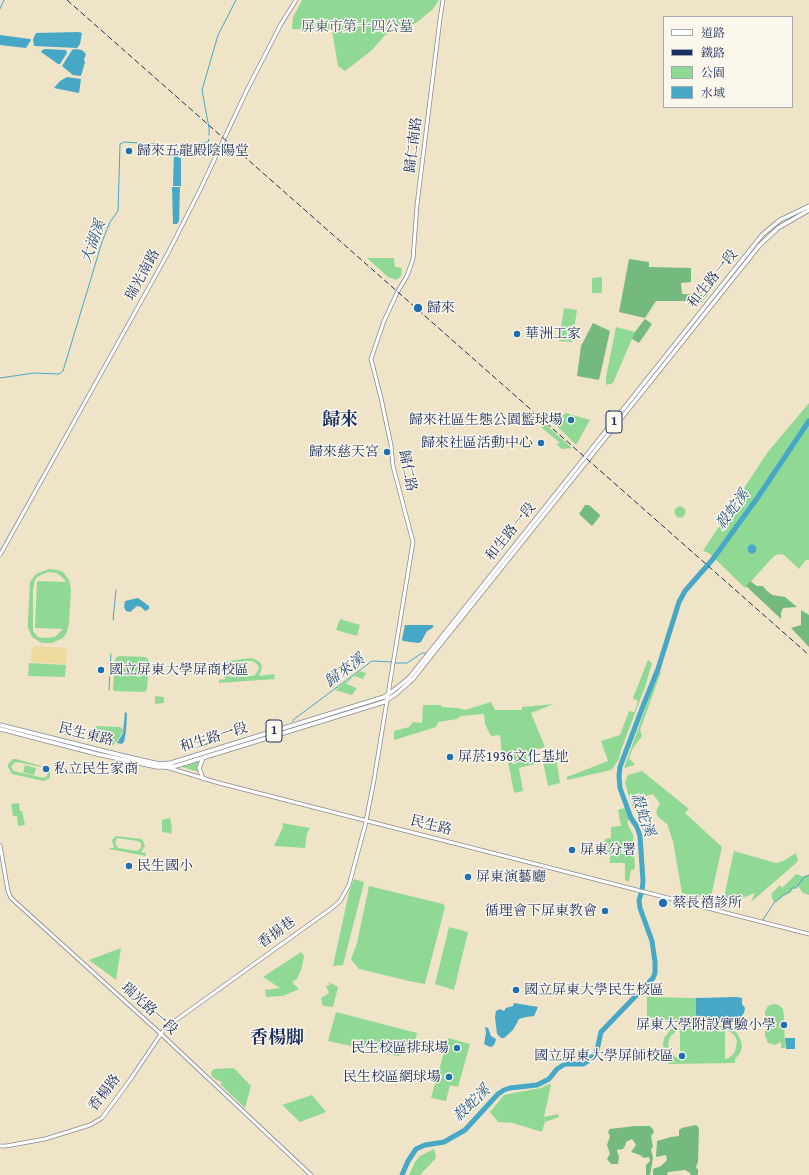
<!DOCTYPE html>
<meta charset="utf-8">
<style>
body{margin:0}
#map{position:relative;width:809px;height:1175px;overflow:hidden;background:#efe4c7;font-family:"Gentium Book Plus","Noto Serif TC",serif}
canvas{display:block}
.legend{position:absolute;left:663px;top:16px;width:130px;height:92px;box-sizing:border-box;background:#fbf7ec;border:1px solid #a1a7b3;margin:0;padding:5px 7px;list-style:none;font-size:12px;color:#1b2f5e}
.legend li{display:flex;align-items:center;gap:8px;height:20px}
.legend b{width:20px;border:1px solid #a1a7b3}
</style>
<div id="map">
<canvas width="809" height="1175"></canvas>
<ul class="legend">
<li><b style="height:5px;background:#fff"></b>道路</li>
<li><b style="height:5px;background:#1b2f5e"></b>鐵路</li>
<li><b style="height:11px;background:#90d995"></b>公園</li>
<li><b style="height:11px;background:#46a7c6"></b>水域</li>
</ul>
</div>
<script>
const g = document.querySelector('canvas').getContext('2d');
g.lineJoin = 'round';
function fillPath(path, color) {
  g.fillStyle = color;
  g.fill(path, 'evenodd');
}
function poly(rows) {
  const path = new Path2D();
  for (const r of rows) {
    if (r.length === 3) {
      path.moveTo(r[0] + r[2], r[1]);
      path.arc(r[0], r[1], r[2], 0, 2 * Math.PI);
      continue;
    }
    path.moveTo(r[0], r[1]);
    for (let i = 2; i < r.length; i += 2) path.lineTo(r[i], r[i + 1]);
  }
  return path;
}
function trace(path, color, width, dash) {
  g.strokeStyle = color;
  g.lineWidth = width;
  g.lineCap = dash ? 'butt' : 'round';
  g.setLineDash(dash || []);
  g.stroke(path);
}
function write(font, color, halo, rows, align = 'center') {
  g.font = font + ' "Gentium Book Plus","Noto Serif TC",serif';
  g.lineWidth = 3;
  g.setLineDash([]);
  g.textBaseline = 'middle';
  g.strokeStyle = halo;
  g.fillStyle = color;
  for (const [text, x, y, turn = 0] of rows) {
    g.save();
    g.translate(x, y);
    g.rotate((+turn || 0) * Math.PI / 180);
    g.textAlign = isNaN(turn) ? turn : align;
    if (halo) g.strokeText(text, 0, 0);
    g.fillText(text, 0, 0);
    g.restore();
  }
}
fillPath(poly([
 [302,0,439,0,433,9,416,23,388,32,371,51,345,71,338,66,332,31,292,29,293,17],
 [367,258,394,258,395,267,402,268,401,276,397,280,388,277],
 [602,277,602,293,592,293,592,278],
 [564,308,577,310,572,342,559,341],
 [616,327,635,332,613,383,607,385,606,384,606,377],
 [809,403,809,560,806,560,799,569,784,555,778,554,773,557,745,588,709,553,703,551,767,453],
 [566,413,590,420,576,445,553,422],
 [545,424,572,448,562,449,556,444,560,443,541,427],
 [680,512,5.5],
 [49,569,58,570,63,572,69,580,71,589,69,623,67,632,63,638,52,643,42,643,32,637,28,628,28,621,30,582,36,574],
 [48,572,57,573,67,582,37,581,35,628,63,629,55,637,44,638,38,637,33,631,33,590,35,580,37,577],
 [340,619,360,625,357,636,336,630],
 [119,656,145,657,148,659,149,662,147,689,145,692,114,691,113,689,115,659],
 [252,658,260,662,262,666,261,671,259,676,274,674,275,679,219,683,219,680,226,679,223,675,222,669,225,662,227,661],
 [252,661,257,664,259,668,256,674,253,676,230,677,225,671,226,667,229,663],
 [648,660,652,663,645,687,621,750,619,759,613,768,611,770,567,780,567,777,608,761,601,741,620,735,629,711,633,712,635,711,638,701,633,698],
 [29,663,66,665,65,677,28,676],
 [659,670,661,672,640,730,642,736,633,748,629,758,635,765,624,768],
 [360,671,366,673,363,679,354,676,346,684,357,688,352,695,335,690],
 [155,696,164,697,164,703,155,704],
 [491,702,495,710,522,710,522,707,554,704,531,713,545,747,530,751,534,764,556,758,560,783,548,786,543,762,519,768,523,791,514,793,507,756,503,764,500,735,491,736,485,724,484,714,461,716,457,719,438,722,436,727,394,740,394,731,409,727,413,722,422,723,423,705,441,705,442,707,458,708,465,710],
 [97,726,119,727,122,728,123,731,118,740,112,746,92,741,92,730],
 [13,759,16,759,48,768,50,772,50,778,44,781,12,774,8,767,8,764],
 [18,762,45,768,48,772,47,776,44,778,14,771,11,767,14,763],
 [198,762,198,767,199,772,182,767],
 [25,765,36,768,34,775,23,772],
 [642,771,689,809,685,813,722,847,710,901,682,893,673,841,667,824,658,817,656,811,660,804,653,794,638,798,634,810,628,794,625,782,628,775],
 [19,803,20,811,22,811,25,825,18,826,17,816,13,816,11,804],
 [628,807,632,816,627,822,633,835,635,869,631,870,629,882,625,880,625,863,610,863,610,854,602,854,605,839,611,838,611,827,621,826,618,810],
 [170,818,172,827,171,835,170,833,162,832,162,820],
 [282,823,310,828,307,833,305,848,274,846,283,827],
 [116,836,141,839,143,841,145,846,141,852,146,853,146,856,109,849,109,848,114,848,112,840],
 [117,838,138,841,141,843,141,848,137,851,118,848,115,843],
 [734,851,776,863,783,861,796,853,798,860,795,864,751,902,755,893,722,906],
 [796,874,804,877,809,875,809,895,803,893,797,885,796,888,792,889,790,892,784,895,774,903,771,894,780,885,782,888],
 [354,879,364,882,364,883,343,965,333,966,349,892],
 [369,886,443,904,445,907,425,984,409,981,359,969,351,959,357,943],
 [449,927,468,932,454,990,435,984],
 [121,948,116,980,89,960],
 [301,952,304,956,302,967,297,979,292,982,299,989,283,996,266,997,265,990,280,988,263,977],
 [328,982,338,987,333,1007,323,1006,321,998,329,993,326,986,330,985],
 [647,997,696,998,696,1022,662,1022,662,1018,647,1018],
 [774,1004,779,1005,783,1009,784,1016,785,1048,781,1048,781,1042,775,1045,768,1043,765,1036,765,1011,768,1006],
 [336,1012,417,1033,413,1051,398,1056,328,1041],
 [677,1025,724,1026,732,1028,737,1033,741,1041,742,1047,740,1053,735,1059,735,1063,668,1064,669,1060,671,1059,666,1054,663,1046,664,1038,671,1029],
 [677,1030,680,1030,680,1059,675,1057,673,1054,669,1049,668,1044,670,1037],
 [725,1030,729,1031,735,1036,737,1041,735,1052,729,1058,725,1059],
 [448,1038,470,1044,458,1087,450,1085,446,1101,431,1098],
 [234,1068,251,1086,245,1108,220,1084,223,1083,212,1077,211,1072,214,1069],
 [549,1084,551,1085,544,1117,558,1114,559,1117,545,1122,542,1132,513,1123,498,1122,490,1112,504,1095,508,1094,541,1088],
 [312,1095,326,1112,300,1122,282,1105],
 [434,1149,436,1158,420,1175,409,1175,415,1162,420,1156]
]), '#90d995');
fillPath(poly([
 [629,259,649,262,649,267,691,268,691,282,681,283,682,294,708,295,696,307,684,301,656,301,645,318,619,312],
 [645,319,652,324,639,343,632,339,635,332],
 [593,323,610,331,599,380,577,376,581,346],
 [585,505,589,505,600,515,600,516,592,526,579,514],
 [750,581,757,586,763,586,766,590,772,595,785,597,797,607,783,608,781,613,781,619,746,586],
 [801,610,809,615,809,647,791,628,801,625],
 [696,1125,699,1128,698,1162,696,1167,698,1170,698,1175,691,1175,690,1173,685,1170,668,1172,667,1175,653,1175,653,1169,661,1166,667,1160,666,1155,656,1157,657,1141,671,1137,679,1136,679,1130,682,1128],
 [635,1126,650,1126,653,1129,654,1132,651,1136,653,1147,651,1149,653,1158,650,1175,646,1175,646,1165,650,1161,649,1157,644,1158,640,1155,631,1152,636,1145,632,1139,626,1142,625,1146,623,1149,617,1150,617,1152,619,1156,618,1164,611,1164,607,1159,610,1154,607,1145,610,1136,608,1132,610,1129]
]), '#74b97e');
fillPath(poly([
 [34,646,65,648,67,653,66,663,64,664,33,662,31,659,31,653]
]), '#eeda9e');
fillPath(poly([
 [78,32,82,33,80,44,77,48,34,46,33,39,36,33],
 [0,35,30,39,31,40,26,48,0,45],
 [45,49,66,50,67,53,60,64,58,64,41,52,42,50],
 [75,49,82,50,86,54,84,60,85,62,81,76,73,75,62,66,72,50],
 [67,77,81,79,79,93,54,88,60,81],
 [174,151,180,151,181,152,181,186,173,186],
 [172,187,180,187,179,221,177,224,173,224],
 [752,549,4.5],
 [138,598,149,606,149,609,145,611,141,607,137,606,130,612,126,611,124,607,125,601],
 [405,625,432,625,434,626,431,629,427,631,421,642,418,643,403,641,402,639],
 [125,712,127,713,126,731,124,742,122,744,117,743,123,733],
 [736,997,742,998,742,1004,745,1008,744,1013,741,1017,737,1019,727,1019,727,1021,696,1022,696,998],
 [514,1003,538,1007,534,1016,526,1017,519,1019,513,1030,504,1038,501,1038,497,1034,495,1017,496,1011,500,1009,504,1011,506,1008,513,1006],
 [485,1027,488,1028,491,1036,496,1039,495,1043,493,1046,490,1047,484,1044,486,1033],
 [785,1038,795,1038,795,1049,786,1049]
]), '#46a7c6');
trace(poly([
 [0,9,4,0],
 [209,135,209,128,202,90,218,35,236,0],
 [0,378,34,373,59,374,63,371,102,242,110,222,118,211,120,144,124,142,182,146,208,142,209,139],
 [113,620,116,590],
 [395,663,407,663,422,653,427,653],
 [110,667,111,654],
 [109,690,110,669],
 [293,721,293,720,372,661,392,662],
 [762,921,774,903,784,895,790,892,792,888,796,888,804,877,809,875]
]), '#46a7c6', 1);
trace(poly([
 [402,1175,408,1161,416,1149,425,1145,444,1142,465,1130,498,1094,504,1090,510,1088,537,1085,549,1079,557,1069,565,1064,583,1064,588,1061,597,1050,601,1032,653,978,655,973,655,962,652,941,640,908,639,900,642,891,643,881,640,836,637,827,631,818,620,788,619,776,620,767,643,706,658,669,679,602,685,591,713,559,758,497,809,421]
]), '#46a7c6', 5);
const minor = poly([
 [0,555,168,253,201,188,247,90,281,24,296,0],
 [166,767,219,783,809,934],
 [0,845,8,891,11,898,161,1034,311,1175],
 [0,1146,6,1146,45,1139,90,1125,102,1118,130,1080,165,1028,332,908,340,901,349,885,365,826,374,780,413,542,393,466,391,445,381,398,371,359,384,321,398,291,407,276,413,259,417,205,440,19,443,0]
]);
const major = poly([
 [0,725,124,756,159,764,171,763,384,697,394,690,409,678,762,235,780,220,809,206],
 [0,729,97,754,157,767,166,767,176,766,384,702,396,694,413,679,431,656,759,246,778,228,809,210],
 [203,779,199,768,203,758]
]);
trace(minor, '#858a92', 4.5);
trace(major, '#858a92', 5);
trace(minor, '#fff', 3);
trace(major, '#fff', 3.5);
trace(poly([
 [67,0,809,655]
]), '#1b2f5e', 1, [6, 3]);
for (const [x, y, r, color] of [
 [129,151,4,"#1f6fb2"],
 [418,308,5,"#1f6fb2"],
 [517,334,4,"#1f6fb2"],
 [571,420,4,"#1f6fb2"],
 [541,443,4,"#1f6fb2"],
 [387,452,4,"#1f6fb2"],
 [101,670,4,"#1f6fb2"],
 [450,757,4,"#1f6fb2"],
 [46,769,4,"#1f6fb2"],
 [572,850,4,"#1f6fb2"],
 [129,866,4,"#1f6fb2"],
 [468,877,4,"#1f6fb2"],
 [663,903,5,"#1f6fb2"],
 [605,911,4,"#1f6fb2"],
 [516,990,4,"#1f6fb2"],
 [784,1025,4,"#1f6fb2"],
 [457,1048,4,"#1f6fb2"],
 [682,1056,4,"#1f6fb2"],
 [449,1077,4,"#1f6fb2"]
]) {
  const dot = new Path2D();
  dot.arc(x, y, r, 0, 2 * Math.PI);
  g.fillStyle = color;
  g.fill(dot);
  trace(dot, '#fbf7ec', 1.5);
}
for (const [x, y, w] of [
 [614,422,16],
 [274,731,16]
]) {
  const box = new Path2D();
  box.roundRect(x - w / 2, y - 11, w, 22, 3);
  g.fillStyle = '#fbf7ec';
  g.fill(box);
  trace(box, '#1b2f5e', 1);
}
write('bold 13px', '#1b2f5e', null, [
 ["1",614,422],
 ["1",274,731]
]);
write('14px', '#385a6c', '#fbf7ec', [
 ["屏東市第十四公墓",357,27]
]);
write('14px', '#1b2f5e', '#fbf7ec', [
 ["歸仁南路",414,145,-83],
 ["瑞光南路",143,275,-61],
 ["和生路一段",713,279,-51],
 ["歸仁路",407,471,79],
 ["和生路一段",511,532,-51],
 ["民生東路",86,735,14],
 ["和生路一段",214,738,-17],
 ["民生路",431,826,14],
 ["香揚巷",277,933,-36],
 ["瑞光路一段",149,1009,42],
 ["香楊路",105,1093,-52]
]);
write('14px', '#1b2f5e', '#fbf7ec', [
 ["歸來五龍殿陰陽堂",137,151],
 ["歸來",427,308],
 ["華洲工家",525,334],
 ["歸來社區生態公園籃球場",563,420,"right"],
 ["歸來社區活動中心",533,443,"right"],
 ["歸來慈天宮",379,452,"right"],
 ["國立屏東大學屏商校區",109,670],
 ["屏菸1936文化基地",458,757],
 ["私立民生家商",54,769],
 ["屏東分署",580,850],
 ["民生國小",137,866],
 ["屏東演藝廳",476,877],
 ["蔡長禧診所",672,903],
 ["循理會下屏東教會",597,911,"right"],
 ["國立屏東大學民生校區",524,990],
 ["屏東大學附設實驗小學",776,1025,"right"],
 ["民生校區排球場",449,1048,"right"],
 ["國立屏東大學屏師校區",674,1056,"right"],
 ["民生校區網球場",441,1077,"right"]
], 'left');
write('italic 15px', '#2a5982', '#fbf7ec', [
 ["大湖溪",94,242,-70],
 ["殺蛇溪",733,510,-53],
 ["歸來溪",345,671,-36],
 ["殺蛇溪",642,815,71],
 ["殺蛇溪",472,1104,-44]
]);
write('bold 18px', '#1b2f5e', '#fbf7ec', [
 ["歸來",340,420],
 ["香楊脚",277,1038]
]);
</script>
